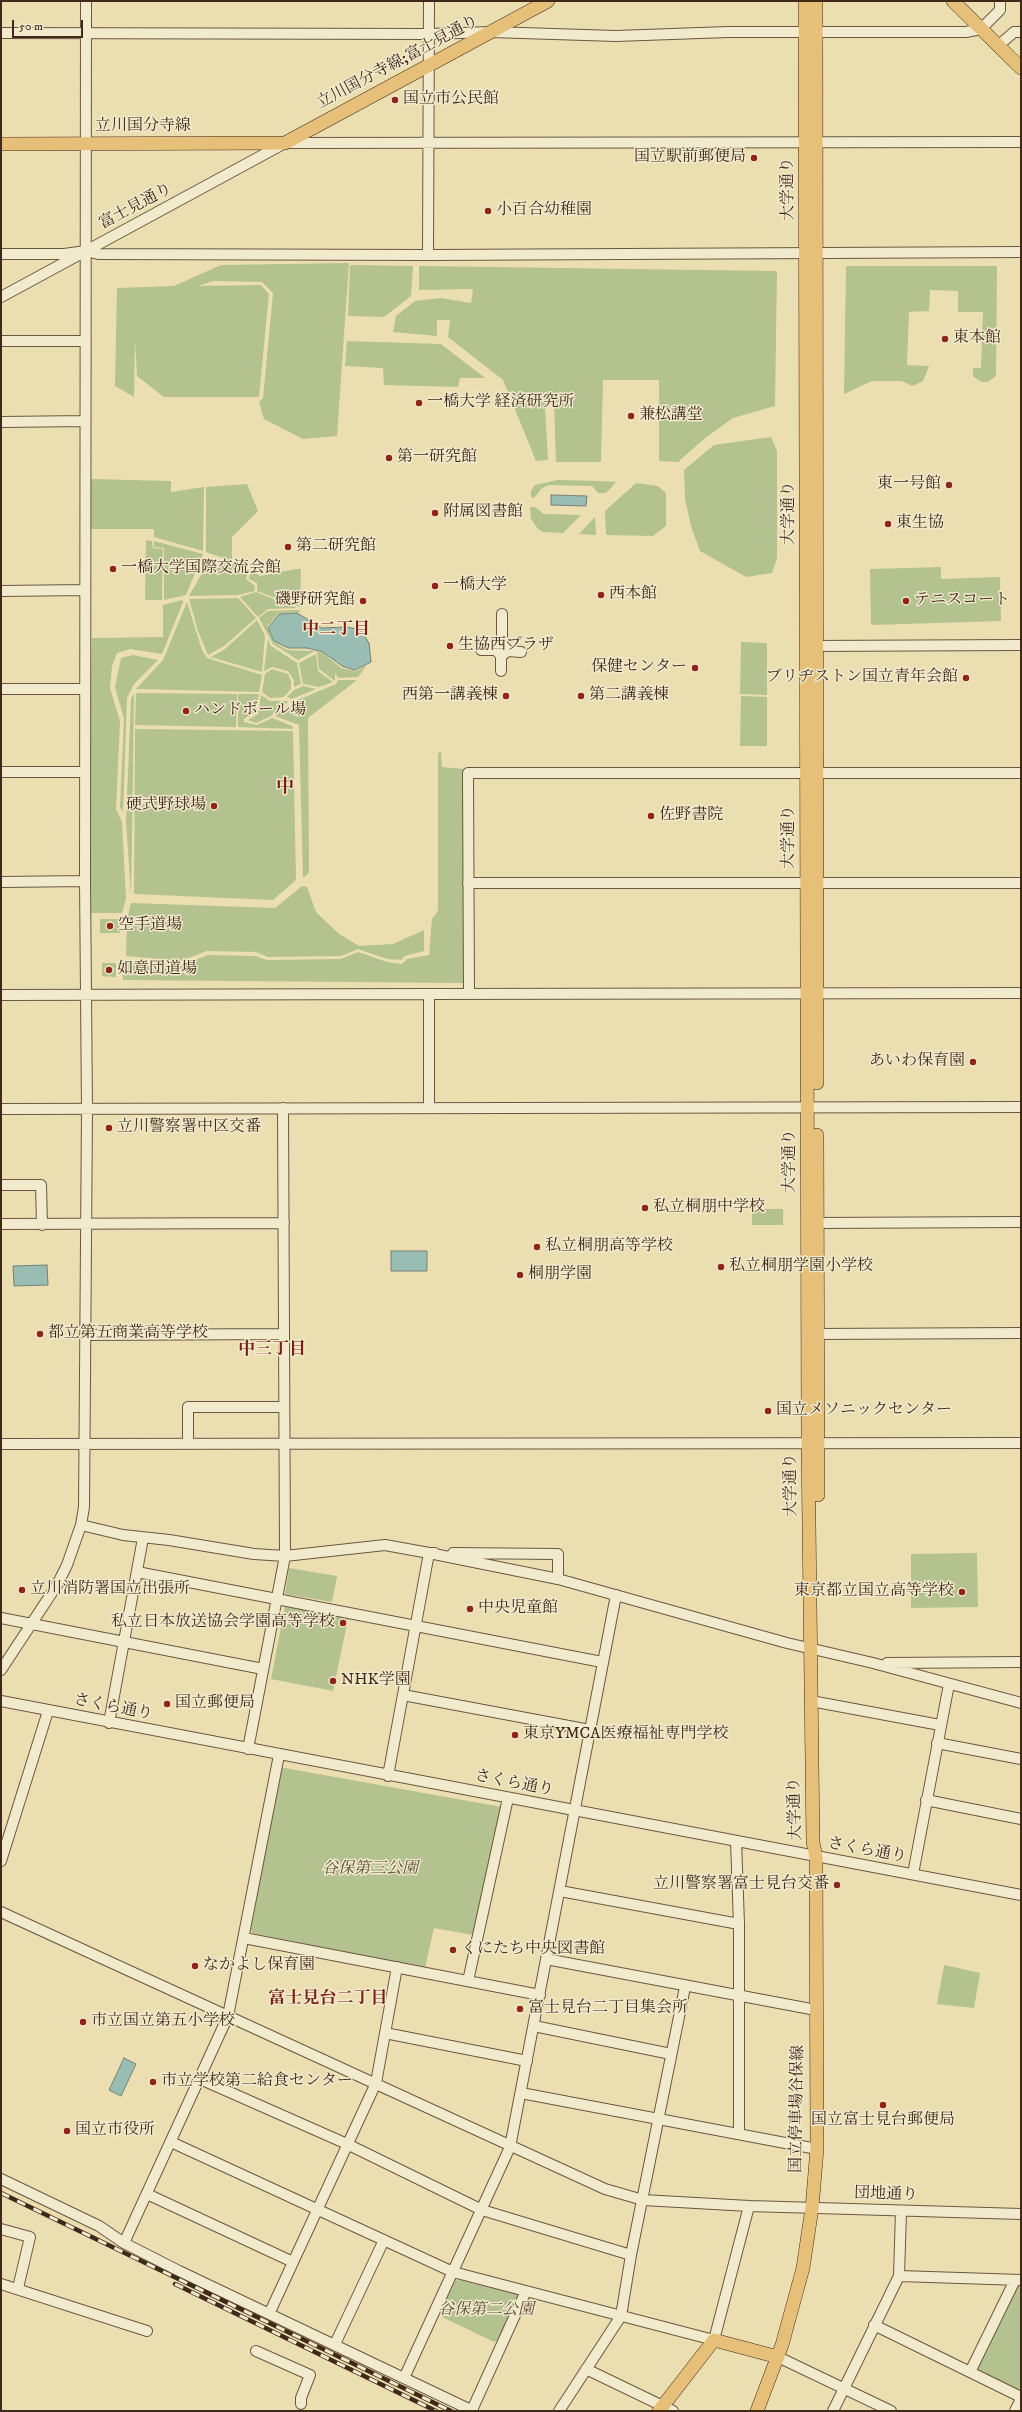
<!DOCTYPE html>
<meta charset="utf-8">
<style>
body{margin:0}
#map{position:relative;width:1022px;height:2412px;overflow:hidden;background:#ebdfb2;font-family:"IM FELL DW Pica",serif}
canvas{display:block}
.frame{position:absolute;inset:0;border:2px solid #41291a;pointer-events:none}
.scale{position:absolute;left:12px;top:20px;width:71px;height:18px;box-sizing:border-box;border:2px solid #41291a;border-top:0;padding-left:5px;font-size:12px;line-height:14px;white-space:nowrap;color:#41291a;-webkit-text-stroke:3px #f2eacd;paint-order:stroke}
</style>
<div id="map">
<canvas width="1022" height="2412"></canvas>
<div class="frame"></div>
<div class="scale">50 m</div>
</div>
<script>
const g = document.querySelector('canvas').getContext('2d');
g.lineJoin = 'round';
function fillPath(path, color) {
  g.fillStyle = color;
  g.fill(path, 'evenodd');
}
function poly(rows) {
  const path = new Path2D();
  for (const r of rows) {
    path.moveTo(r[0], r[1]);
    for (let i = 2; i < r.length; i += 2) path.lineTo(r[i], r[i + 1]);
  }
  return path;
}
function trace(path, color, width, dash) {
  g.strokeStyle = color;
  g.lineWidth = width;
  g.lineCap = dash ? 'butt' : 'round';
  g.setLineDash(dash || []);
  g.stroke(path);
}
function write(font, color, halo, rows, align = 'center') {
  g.font = font + ' "IM FELL DW Pica","Noto Serif JP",serif';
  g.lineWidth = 3;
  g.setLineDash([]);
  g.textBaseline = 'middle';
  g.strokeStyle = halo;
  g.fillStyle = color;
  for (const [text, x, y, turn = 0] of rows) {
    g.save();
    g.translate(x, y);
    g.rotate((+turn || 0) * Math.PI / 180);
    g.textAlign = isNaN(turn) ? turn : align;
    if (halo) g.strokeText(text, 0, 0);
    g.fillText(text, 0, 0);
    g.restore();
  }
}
fillPath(poly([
 [349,263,337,436,303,439,264,419,259,402,263,398,273,293,262,282,213,281,198,286,261,285,269,294,259,397,164,397,137,376,135,340,134,397,115,386,117,288,174,286,221,265],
 [350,265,413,266,411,296,384,317,348,316],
 [419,266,777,271,775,406,733,418,705,438,678,462,659,461,659,380,603,380,601,462,556,462,554,402,545,406,548,460,536,461,503,380,448,337,450,320,437,320,437,336,393,332,396,316,415,301,441,298,471,303,473,289,419,290],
 [846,266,997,266,996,376,988,382,982,382,974,377,973,374,973,368,981,368,983,312,958,312,958,291,930,290,929,311,909,312,907,365,929,366,923,381,913,386,901,381,872,381,844,394],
 [347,341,441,344,485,378,460,378,458,387,384,385,383,368,345,366],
 [771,437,777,451,777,558,772,573,746,577,700,551,691,526,685,499,684,470,714,445],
 [90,479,171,481,171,492,204,487,203,551,154,537,154,529,91,529],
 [558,480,599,481,616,482,606,493,598,493,592,486,549,485,542,488,534,498,531,497,531,491,535,485],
 [636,483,658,486,666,493,666,526,653,536,606,535,605,511],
 [247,484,258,511,232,537,232,561,206,552,206,487],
 [530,507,535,507,544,514,581,515,563,533,543,532,538,529,531,519],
 [595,517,596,535,579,534],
 [146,540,152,541,153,548,163,549,162,600,145,600],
 [154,541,203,554,186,595,164,600,164,548,154,547],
 [228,562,249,570,246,579,254,585,255,591,238,595,189,596,201,575,213,566],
 [941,567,941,579,1000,577,1001,621,871,625,870,569],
 [296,569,301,569,300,607,257,591,257,583,249,579,251,570,260,576],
 [256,592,297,608,268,609,258,617,240,597],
 [238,598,256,618,224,646,208,655,198,631,189,599],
 [182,600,183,602,162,654,130,649,117,653,112,666,110,688,120,721,116,809,122,822,126,899,122,913,85,913,92,638,163,637,163,605],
 [187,602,202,650,207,658,262,675,259,692,136,689,163,660],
 [300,610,300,612,278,613,267,627,274,642,287,650,315,651,298,660,273,644,259,618,268,611],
 [257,620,265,636,262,672,211,657,225,649],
 [268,639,271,646,297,663,301,684,294,687,294,680,288,671,272,667,264,671],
 [741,642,767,643,767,695,740,694],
 [317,652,323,653,341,668,356,671,367,665,358,677,338,678,335,673,335,681,319,669],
 [316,654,318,671,333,682,319,687,303,684,299,663],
 [133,655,158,660,134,684,127,698,123,812,120,807,124,719,115,687,121,658],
 [272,669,288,674,291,681,291,689,284,697,270,698,262,692,265,674],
 [338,680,357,680,308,718,309,870,308,874,303,878,299,725,275,716,293,702,336,684],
 [303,686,316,689,292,699,287,697,294,690],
 [134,693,132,841,131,895,126,821,131,699],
 [136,693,237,694,236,727,135,725],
 [238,694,259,694,255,712,244,719,244,722,257,725,272,718,292,726,293,729,238,727],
 [261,695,270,701,289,701,271,716,256,723,248,720,258,714],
 [741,696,767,697,767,746,740,746],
 [135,729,293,731,296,880,273,900,134,894],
 [441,752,442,767,465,769,463,983,123,980,123,960,180,966,208,955,255,956,267,960,341,959,358,952,387,962,402,964,407,959,429,955,432,919,438,911,438,753],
 [302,886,307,887,316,912,339,934,359,946,393,944,424,930,424,951,405,956,401,960,387,959,358,949,341,956,268,957,256,952,207,951,181,961,126,956,127,920,131,903,275,908],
 [100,919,120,919,120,933,100,933],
 [102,963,116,963,116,977,102,976],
 [752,1209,783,1209,783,1225,752,1225],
 [977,1553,978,1607,911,1608,911,1554],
 [289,1568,337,1576,332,1602,285,1594],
 [285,1606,348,1619,333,1691,271,1679],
 [279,1767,502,1807,474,1935,434,1928,425,1968,252,1933,250,1925],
 [944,1965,980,1973,974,2008,937,2004],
 [459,2280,517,2294,518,2298,499,2340,494,2342,442,2317,440,2314,455,2281],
 [1017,2284,1021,2284,1021,2387,1018,2392,973,2368]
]), '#b3c28f');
const water = poly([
 [551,495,587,496,586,506,551,505,551,495],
 [297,613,322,628,347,627,361,630,369,643,371,662,355,670,342,666,323,652,307,648,288,648,274,641,268,628,279,614,297,613],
 [391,1251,427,1251,427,1271,391,1271,391,1251],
 [47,1265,48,1285,14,1286,13,1266,47,1265],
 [124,2058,136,2064,121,2096,109,2090,124,2058]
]);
fillPath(water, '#99bcb3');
trace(water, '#768176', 1);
const minor = poly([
 [1,33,429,34,491,32,616,36,728,32,966,32,981,29,1000,10,1000,1],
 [998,46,1014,32,1021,32],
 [1,254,64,254,86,251,98,254,428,255,1021,252],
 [428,255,429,1],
 [1,297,285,143,1021,142],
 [1,341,85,341],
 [1,422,85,421],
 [1,591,85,590],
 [502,644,496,650,501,656,508,651,502,644,502,614],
 [811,646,1021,645],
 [481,650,496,650],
 [508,651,521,652],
 [501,671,501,656],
 [1,689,85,689],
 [1,772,85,772],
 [1,882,85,881],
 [468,883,1021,883],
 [429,994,1021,993],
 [469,994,468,773,1021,773],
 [1,995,429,994,429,1108],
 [1,1109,1021,1107],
 [1,1185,41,1185,42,1225],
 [811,1223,1021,1222],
 [1,1224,284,1223],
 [811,1334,1021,1333],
 [85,1335,284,1334],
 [1,1444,1021,1443],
 [188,1444,188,1407,284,1407],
 [81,1525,123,1535,169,1540,254,1554,285,1556,385,1545,429,1553,558,1579,787,1643,873,1663,1021,1703],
 [453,1553,558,1554,558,1579],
 [137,1572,602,1662],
 [1,1618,263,1669],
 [887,1663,1021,1662],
 [1,1670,57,1585,67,1565,81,1525,84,1507,87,1109,85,881,86,1],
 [403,1695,590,1730],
 [1,1701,1021,1895],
 [811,1701,940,1725],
 [109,1723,143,1538],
 [937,1743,1021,1759],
 [248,1749,285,1556,283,1108],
 [388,1776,429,1553,435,1553],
 [926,1800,1021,1819],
 [736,1841,739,1924,739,2134],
 [1,1861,48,1711],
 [913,1874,949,1684],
 [560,1891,739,1924],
 [1,1912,605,2189,643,2200,749,2206,1021,2214],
 [244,1938,540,1995],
 [546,1959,816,2010],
 [468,1981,508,1798],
 [534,2026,671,2054],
 [385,2033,527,2061],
 [200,2079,347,2144,482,2210,631,2255],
 [521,2093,817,2149],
 [171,2142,453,2272,714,2340,749,2206],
 [1,2179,99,2226,124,2243,179,2271,473,2411],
 [147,2194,293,2262],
 [1,2229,30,2237,18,2288],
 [124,2243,228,2016,279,1755],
 [899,2276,1021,2280],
 [1,2284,147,2331],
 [270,2312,376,2083,397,1967],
 [874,2325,1021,2397],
 [335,2344,384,2240],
 [256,2351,310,2375,301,2398,301,2404],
 [778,2357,891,2411],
 [586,2369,673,2411],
 [970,2372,1015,2280],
 [404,2378,510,2147,616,1595],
 [472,2410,526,2291],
 [559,2411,621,2316,631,2255,685,1987],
 [833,2411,899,2276,901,2211],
 [1015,2411,1021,2399]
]);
const major = poly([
 [816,1,817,1083],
 [953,1,1021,68],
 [1,144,285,143,548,1],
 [817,1135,818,1495],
 [659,2411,714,2340,778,2357],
 [757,2411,782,2345,803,2268,812,2208,817,2149,816,1857,813,1842,808,1444,805,1]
]);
trace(minor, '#6c5640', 12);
trace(major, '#41291a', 14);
trace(minor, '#f2eacd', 10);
trace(major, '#e6c079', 13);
const rail = poly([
 [1,2193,451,2411],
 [175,2284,436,2411]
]);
trace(rail, '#41291a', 4.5);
trace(rail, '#f2eacd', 3, [9]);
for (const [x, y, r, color] of [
 [395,100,4,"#8f2418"],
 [754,158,4,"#8f2418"],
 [488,211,4,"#8f2418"],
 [945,339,4,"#8f2418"],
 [419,403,4,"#8f2418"],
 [631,416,4,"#8f2418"],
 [389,458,4,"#8f2418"],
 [949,485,4,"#8f2418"],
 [435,513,4,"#8f2418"],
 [888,524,4,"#8f2418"],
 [288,547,4,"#8f2418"],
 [113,569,4,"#8f2418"],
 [435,586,4,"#8f2418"],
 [601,595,4,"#8f2418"],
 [363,601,4,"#8f2418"],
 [906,601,4,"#8f2418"],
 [450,646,4,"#8f2418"],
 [695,668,4,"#8f2418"],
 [966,678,4,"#8f2418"],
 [506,696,4,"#8f2418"],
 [581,696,4,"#8f2418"],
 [186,711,4,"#8f2418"],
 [214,806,4,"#8f2418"],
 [651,816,4,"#8f2418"],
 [110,926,4,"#8f2418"],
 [109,970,4,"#8f2418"],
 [973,1062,4,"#8f2418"],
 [109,1128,4,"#8f2418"],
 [645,1208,4,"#8f2418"],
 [537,1247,4,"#8f2418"],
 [721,1267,4,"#8f2418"],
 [520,1275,4,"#8f2418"],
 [40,1334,4,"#8f2418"],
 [768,1411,4,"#8f2418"],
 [22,1590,4,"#8f2418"],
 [962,1592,4,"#8f2418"],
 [470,1609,4,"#8f2418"],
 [343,1623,4,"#8f2418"],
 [333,1681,4,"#8f2418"],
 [167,1704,4,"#8f2418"],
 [515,1735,4,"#8f2418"],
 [837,1885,4,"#8f2418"],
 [453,1950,4,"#8f2418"],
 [195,1966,4,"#8f2418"],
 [520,2009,4,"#8f2418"],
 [83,2022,4,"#8f2418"],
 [153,2082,4,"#8f2418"],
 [883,2105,4,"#8f2418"],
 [67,2131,4,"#8f2418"]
]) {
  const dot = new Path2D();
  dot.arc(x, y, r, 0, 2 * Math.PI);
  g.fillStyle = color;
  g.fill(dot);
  trace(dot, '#f2eacd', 1.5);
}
write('16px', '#41291a', '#f2eacd', [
 ["立川国分寺線;富士見通り",398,63,-28],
 ["立川国分寺線",143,127],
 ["大学通り",789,189,-91],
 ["富士見通り",136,207,-28],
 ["大学通り",790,513,-90],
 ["大学通り",790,837,-90],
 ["大学通り",791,1161,-90],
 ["大学通り",792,1485,-91],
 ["さくら通り",113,1708,11],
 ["さくら通り",514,1784,11],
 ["大学通り",796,1809,-92],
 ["さくら通り",867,1851,10],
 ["国立停車場谷保線",798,2109,-89],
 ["団地通り",886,2195,2]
]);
write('16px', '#41291a', '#f2eacd', [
 ["国立市公民館",403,100],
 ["国立駅前郵便局",746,158,"right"],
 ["小百合幼稚園",496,211],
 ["東本館",953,339],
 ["一橋大学 経済研究所",427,403],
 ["兼松講堂",639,416],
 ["第一研究館",397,458],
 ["東一号館",941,485,"right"],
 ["附属図書館",443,513],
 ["東生協",896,524],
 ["第二研究館",296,547],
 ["一橋大学国際交流会館",121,569],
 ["一橋大学",443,586],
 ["西本館",609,595],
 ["磯野研究館",355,601,"right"],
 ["テニスコート",914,601],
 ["生協西プラザ",458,646],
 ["保健センター",687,668,"right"],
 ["ブリヂストン国立青年会館",958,678,"right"],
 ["西第一講義棟",498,696,"right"],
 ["第二講義棟",589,696],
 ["ハンドボール場",194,711],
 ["硬式野球場",206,806,"right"],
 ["佐野書院",659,816],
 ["空手道場",118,926],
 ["如意団道場",117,970],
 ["あいわ保育園",965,1062,"right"],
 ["立川警察署中区交番",117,1128],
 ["私立桐朋中学校",653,1208],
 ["私立桐朋高等学校",545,1247],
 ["私立桐朋学園小学校",729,1267],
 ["桐朋学園",528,1275],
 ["都立第五商業高等学校",48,1334],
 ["国立メソニックセンター",776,1411],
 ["立川消防署国立出張所",30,1590],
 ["東京都立国立高等学校",954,1592,"right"],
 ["中央児童館",478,1609],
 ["私立日本放送協会学園高等学校",335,1623,"right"],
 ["NHK学園",341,1681],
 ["国立郵便局",175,1704],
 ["東京YMCA医療福祉専門学校",523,1735],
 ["立川警察署富士見台交番",829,1885,"right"],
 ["くにたち中央図書館",461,1950],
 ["なかよし保育園",203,1966],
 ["富士見台二丁目集会所",528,2009],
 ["市立国立第五小学校",91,2022],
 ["市立学校第二給食センター",161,2082],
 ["国立富士見台郵便局",883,2121,"center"],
 ["国立市役所",75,2131]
], 'left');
write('italic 16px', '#5e4f37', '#f2eacd', [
 ["谷保第三公園",370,1870],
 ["谷保第二公園",486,2311]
]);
write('bold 17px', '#7a1f14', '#f2eacd', [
 ["中二丁目",336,630],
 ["中三丁目",272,1350],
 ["富士見台二丁目",328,1999]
]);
write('bold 18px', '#7a1f14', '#f2eacd', [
 ["中",285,788]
]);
</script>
